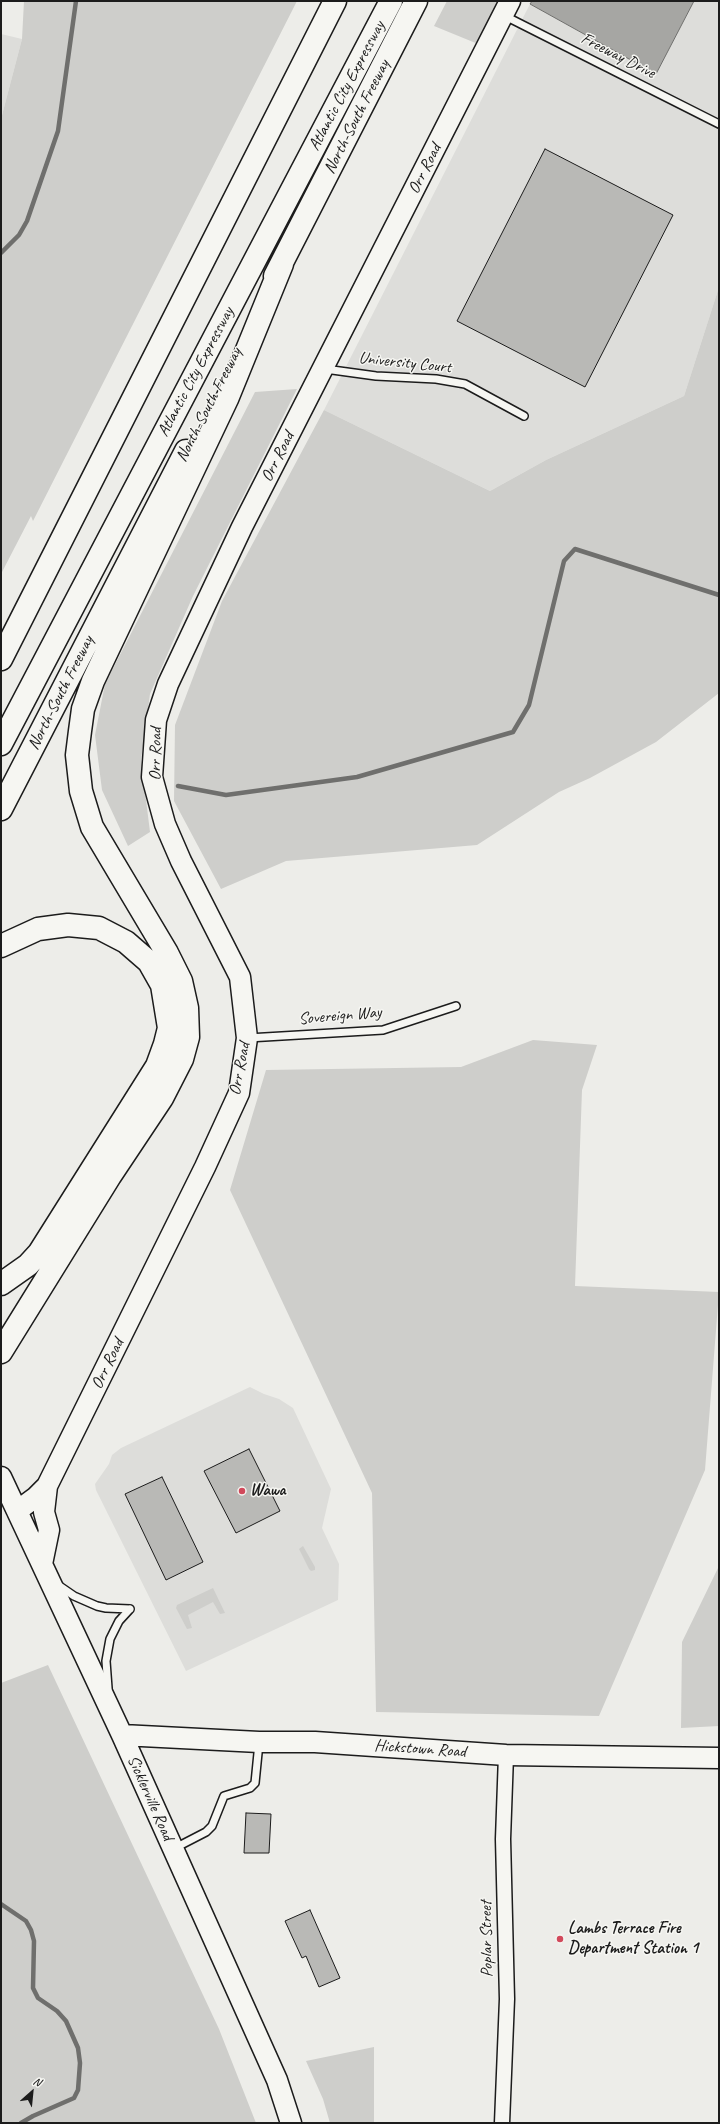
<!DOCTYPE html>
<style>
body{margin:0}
#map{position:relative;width:720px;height:2124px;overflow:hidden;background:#edede9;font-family:Caveat,sans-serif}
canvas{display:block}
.frame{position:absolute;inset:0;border:2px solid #1c1c1c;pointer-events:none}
.north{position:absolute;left:12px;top:2072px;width:40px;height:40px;-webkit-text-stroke:3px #f6f6f2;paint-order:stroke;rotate:27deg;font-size:11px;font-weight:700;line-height:16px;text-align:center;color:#1c1c1c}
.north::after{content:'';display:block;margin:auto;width:14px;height:18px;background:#1c1c1c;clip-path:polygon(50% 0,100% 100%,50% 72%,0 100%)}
</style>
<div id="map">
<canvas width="720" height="2124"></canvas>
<div class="frame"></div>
<div class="north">N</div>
</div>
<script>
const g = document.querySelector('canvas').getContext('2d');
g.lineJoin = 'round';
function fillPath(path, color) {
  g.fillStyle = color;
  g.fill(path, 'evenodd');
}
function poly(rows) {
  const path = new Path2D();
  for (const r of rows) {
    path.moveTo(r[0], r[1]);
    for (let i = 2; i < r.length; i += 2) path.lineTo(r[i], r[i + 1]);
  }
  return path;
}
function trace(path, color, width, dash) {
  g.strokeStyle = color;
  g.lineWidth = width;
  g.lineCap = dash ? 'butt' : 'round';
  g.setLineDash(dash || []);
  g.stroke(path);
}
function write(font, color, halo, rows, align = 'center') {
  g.font = font + ' Caveat,sans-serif';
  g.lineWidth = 3;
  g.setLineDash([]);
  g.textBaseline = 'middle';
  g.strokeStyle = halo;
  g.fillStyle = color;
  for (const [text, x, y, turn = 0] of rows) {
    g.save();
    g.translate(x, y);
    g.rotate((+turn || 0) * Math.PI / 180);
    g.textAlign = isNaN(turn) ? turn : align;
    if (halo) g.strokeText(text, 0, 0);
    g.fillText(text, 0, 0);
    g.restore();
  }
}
fillPath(poly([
 [694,1,719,1,719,287,684,396,546,460,490,491,324,410,530,4,656,74],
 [1,34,22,39,1,119],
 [250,1387,264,1394,279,1399,293,1408,331,1489,322,1528,339,1564,338,1600,186,1671,96,1490,95,1484,109,1464,112,1455,121,1448]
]), '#ddddda');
fillPath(poly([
 [24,1,297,1,33,521,31,516,1,574,1,119,22,39],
 [447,1,500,1,478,44,434,26],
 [719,287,719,693,656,742,590,778,559,792,477,845,286,861,221,889,174,801,175,725,222,601,324,410,490,491,546,460,684,396],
 [297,389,193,596,150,694,141,760,150,832,128,846,102,790,95,735,105,684,255,392],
 [533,1040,597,1045,582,1090,575,1286,719,1292,705,1470,599,1716,376,1712,372,1493,230,1190,266,1070,461,1067],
 [303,1546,315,1567,315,1570,311,1571,309,1569,299,1549],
 [719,1566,719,1726,681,1728,682,1642],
 [213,1588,225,1613,220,1614,213,1602,188,1615,192,1628,187,1629,176,1608,177,1605],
 [48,1665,219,2029,256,2123,1,2123,1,1683],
 [374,2047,374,2123,330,2123,323,2099,306,2061]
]), '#cececb');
const water = poly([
 [532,1,694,1,656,74,530,4,532,1]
]);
fillPath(water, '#a6a6a3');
trace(water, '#6f6f6d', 1);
trace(poly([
 [1,253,19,235,27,221,58,131,76,1],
 [178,786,226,795,357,777,513,732,529,705,564,561,575,549,719,595],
 [1,1904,26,1921,31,1930,34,1941,33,1988,38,1998,57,2011,66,2021,78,2048,80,2063,78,2090,74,2098,33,2116,21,2123]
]), '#6f6f6d', 4.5);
const building = poly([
 [545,149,673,215,585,387,457,321,545,149],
 [249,1449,280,1511,236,1533,204,1471,249,1449],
 [162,1477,203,1562,166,1580,125,1494,162,1477],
 [246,1813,271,1814,269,1853,244,1853,246,1813],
 [310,1910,340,1978,319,1987,306,1956,302,1958,285,1921,310,1910]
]);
fillPath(building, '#b9b9b6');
trace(building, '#1c1c1c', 1);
const lane = poly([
 [503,15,719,124],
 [325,369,376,376,436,379,465,384,524,416],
 [248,1038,383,1030,456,1006],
 [58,1585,74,1596,97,1606,106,1608,130,1609],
 [108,1688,106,1661,110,1639,119,1621,130,1609],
 [175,1848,206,1832,212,1826,224,1796,250,1788,255,1783,259,1743]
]);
const street = poly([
 [502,2123,507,1999,503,1839,506,1755]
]);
const secondary = poly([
 [1,1477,122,1735,277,2080,291,2123],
 [17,1511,36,1497,47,1486,205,1167,239,1093,247,1038,240,977,181,861,165,824,152,777,156,720,168,684,242,527,510,1],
 [42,1564,49,1530,44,1512,47,1486],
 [122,1735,259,1742,315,1742,506,1755,719,1758]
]);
const highway = poly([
 [275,276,416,1],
 [1,659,335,1],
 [1,744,391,1],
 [1,809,186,451],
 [1,946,38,929,68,925,99,928,126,942,149,962,162,985,169,1028,165,1044,157,1066,39,1253,28,1265,1,1284],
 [1,1352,110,1176,162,1098,182,1059,188,1037,187,1008,181,981,167,953,92,827,81,791,77,755,80,731,83,709,93,681,227,399,282,264]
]);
trace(lane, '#1c1c1c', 10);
trace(street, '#1c1c1c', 17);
trace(secondary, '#1c1c1c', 23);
trace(highway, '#1c1c1c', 25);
trace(lane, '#f6f6f2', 7);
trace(street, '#f6f6f2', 14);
trace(secondary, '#f6f6f2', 20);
trace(highway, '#f6f6f2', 22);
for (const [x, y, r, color] of [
 [242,1491,4,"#d1495b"],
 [560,1939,4,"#d1495b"]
]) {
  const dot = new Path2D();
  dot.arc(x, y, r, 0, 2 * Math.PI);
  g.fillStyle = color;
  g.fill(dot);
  trace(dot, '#f6f6f2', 1.5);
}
write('17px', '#1c1c1c', '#f6f6f2', [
 ["Freeway Drive",618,56,27],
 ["Atlantic City Expressway",347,86,-62],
 ["North-South Freeway",357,117,-63],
 ["Orr Road",425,169,-63],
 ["University Court",405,363,6],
 ["Atlantic City Expressway",196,372,-62],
 ["North-South Freeway",209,405,-63],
 ["Orr Road",278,457,-63],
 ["North-South Freeway",61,693,-63],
 ["Orr Road",156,754,-89],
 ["Sovereign Way",340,1016,-5],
 ["Orr Road",240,1069,-79],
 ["Orr Road",108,1364,-64],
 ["Hickstown Road",420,1749,4],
 ["Sicklerville Road",150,1798,66],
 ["Poplar Street",487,1939,-91]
]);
write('bold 17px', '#1c1c1c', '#f6f6f2', [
 ["Wawa",250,1491],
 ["Lambs Terrace Fire",568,1929],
 ["Department Station 1",568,1949]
], 'left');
</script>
